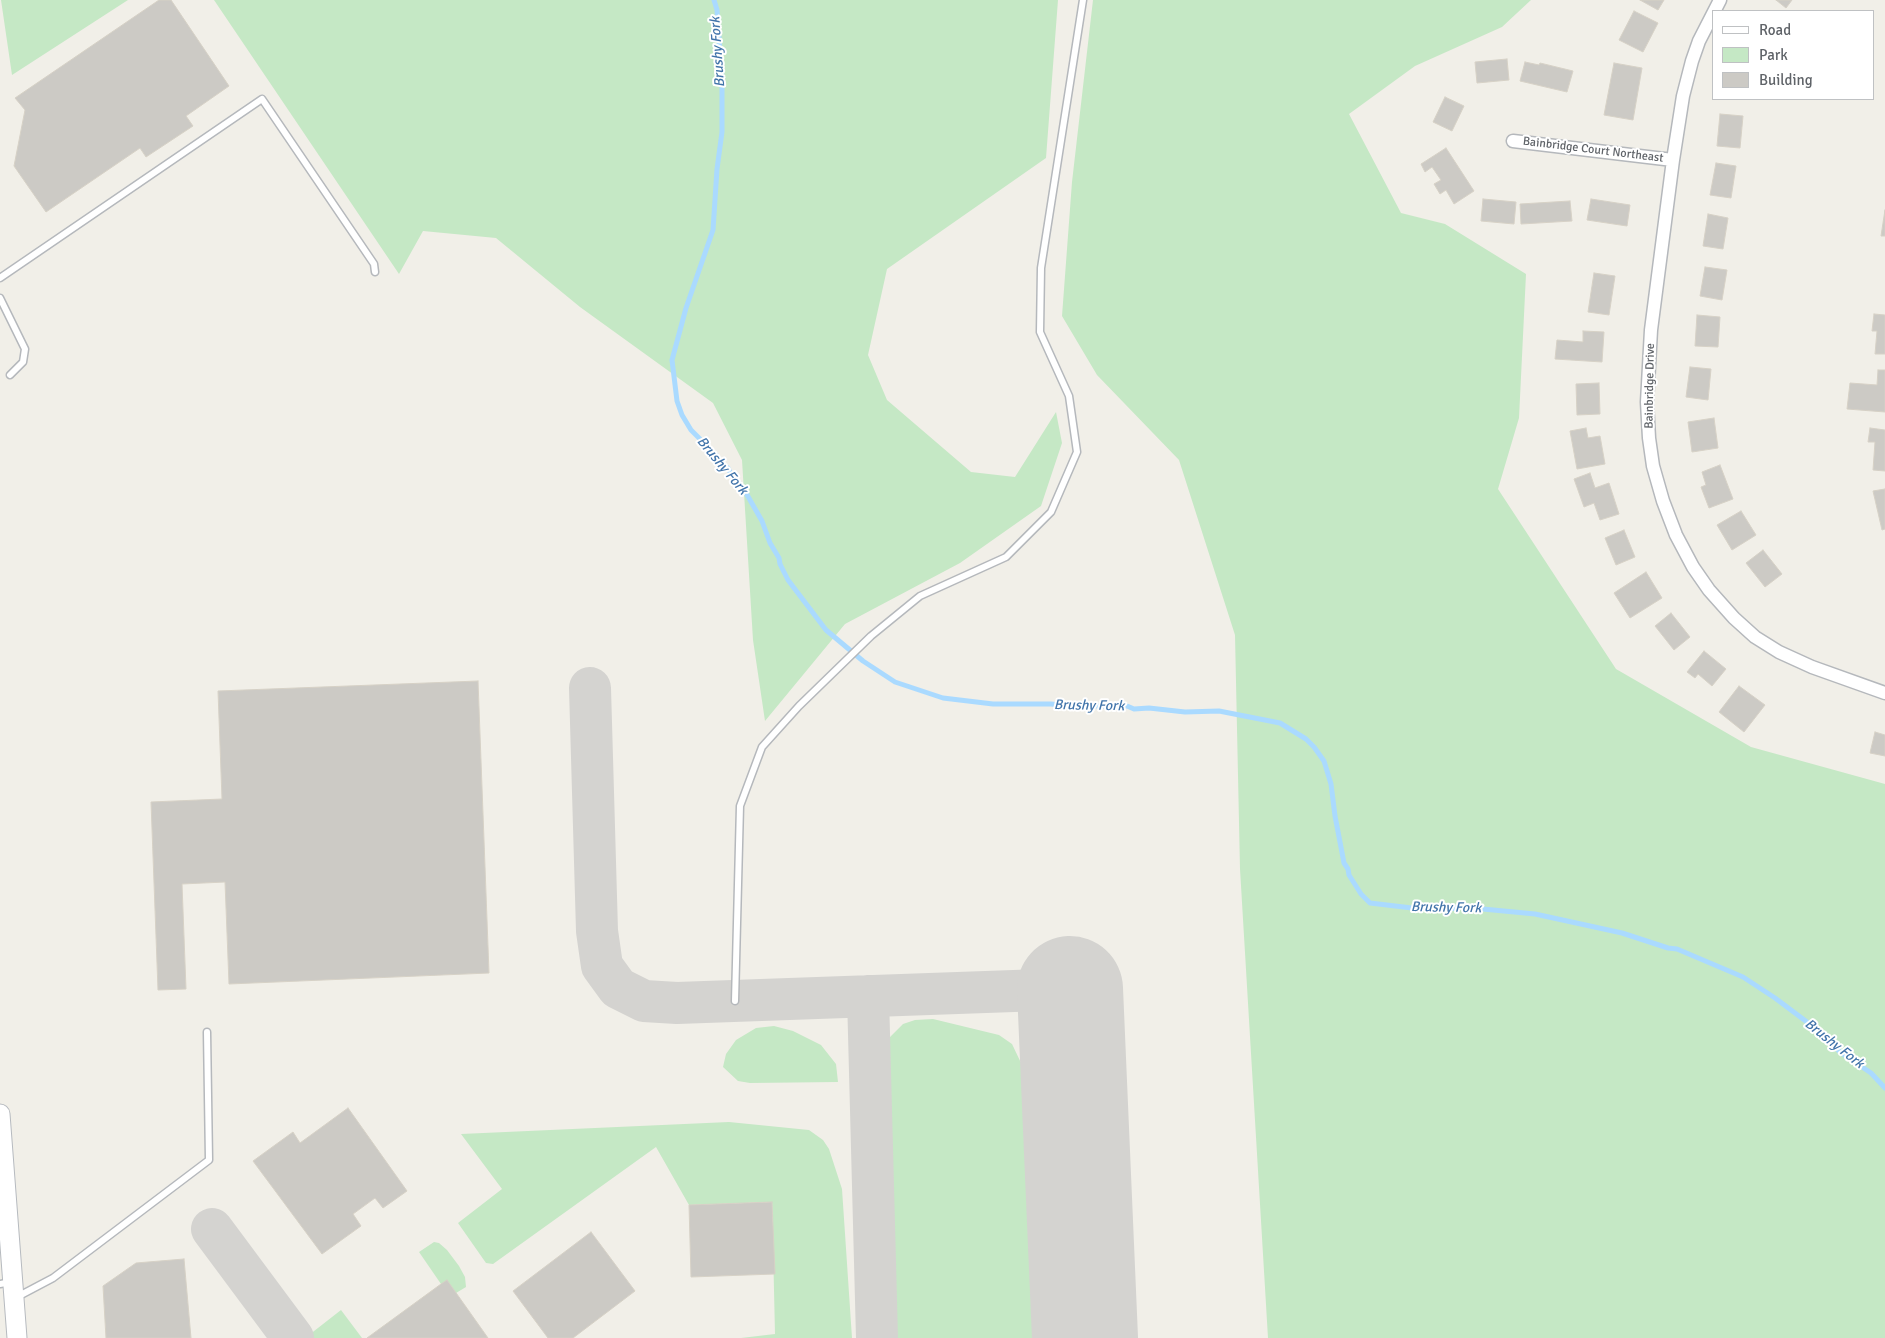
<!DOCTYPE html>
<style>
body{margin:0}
#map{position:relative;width:1885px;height:1338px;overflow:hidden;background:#f1efe8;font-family:Signika,sans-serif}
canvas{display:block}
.legend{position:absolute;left:1712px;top:10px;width:162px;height:90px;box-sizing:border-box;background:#fff;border:1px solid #bfc1c3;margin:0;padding:6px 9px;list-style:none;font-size:15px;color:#5f6368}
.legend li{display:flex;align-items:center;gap:10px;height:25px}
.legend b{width:25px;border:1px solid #bfc1c3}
</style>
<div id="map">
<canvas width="1885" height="1338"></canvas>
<ul class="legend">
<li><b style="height:6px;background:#fff"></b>Road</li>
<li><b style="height:14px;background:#c5e8c5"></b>Park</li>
<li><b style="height:14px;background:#cccac5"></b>Building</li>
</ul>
</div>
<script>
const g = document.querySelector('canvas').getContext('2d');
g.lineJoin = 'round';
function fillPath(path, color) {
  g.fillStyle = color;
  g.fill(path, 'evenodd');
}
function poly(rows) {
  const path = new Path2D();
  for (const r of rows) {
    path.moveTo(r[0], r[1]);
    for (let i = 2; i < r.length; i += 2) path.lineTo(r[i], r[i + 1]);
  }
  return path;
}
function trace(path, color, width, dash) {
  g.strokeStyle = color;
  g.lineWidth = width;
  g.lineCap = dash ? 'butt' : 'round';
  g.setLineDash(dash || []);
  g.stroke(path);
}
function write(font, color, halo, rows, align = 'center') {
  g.font = font + ' Signika,sans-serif';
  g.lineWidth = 4;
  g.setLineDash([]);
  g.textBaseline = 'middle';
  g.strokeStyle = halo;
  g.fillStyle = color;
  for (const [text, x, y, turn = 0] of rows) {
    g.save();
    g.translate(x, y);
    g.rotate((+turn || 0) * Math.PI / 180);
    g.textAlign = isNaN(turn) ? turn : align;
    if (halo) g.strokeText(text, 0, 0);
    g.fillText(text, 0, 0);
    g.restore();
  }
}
fillPath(poly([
 [1,0,128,0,12,75],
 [214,0,1058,0,1046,158,887,269,868,355,887,400,971,472,1015,477,1056,412,1062,443,1041,506,960,563,845,624,765,721,753,640,742,460,713,403,580,307,496,238,423,231,399,274],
 [1093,0,1531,0,1502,27,1415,66,1349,114,1401,213,1445,224,1526,274,1519,418,1498,489,1616,669,1751,747,1885,784,1885,1338,1268,1338,1240,869,1235,635,1179,460,1097,375,1062,316,1072,182],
 [933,1019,999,1035,1012,1044,1022,1065,1033,1338,890,1338,881,1077,889,1038,903,1024,915,1020],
 [774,1026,793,1031,821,1045,836,1064,838,1082,750,1083,738,1081,723,1067,726,1054,736,1040,756,1028],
 [729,1122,809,1130,823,1140,829,1149,842,1189,852,1338,741,1338,775,1334,772,1202,689,1205,656,1147,493,1264,486,1263,458,1223,502,1189,461,1134],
 [434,1242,439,1243,447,1250,459,1266,465,1277,466,1287,456,1293,441,1284,419,1252],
 [341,1310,362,1338,312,1338,309,1335]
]), '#c5e8c5');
trace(poly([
 [714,0,717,10,722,79,722,132,717,169,713,230,686,308,672,360,677,401,682,415,691,430,716,455,722,464,728,468,733,478,742,486,762,521,770,543,779,558,780,564,788,580,826,630,863,661,895,682,943,698,993,704,1051,704,1088,708,1093,706,1127,706,1134,709,1149,708,1185,712,1219,711,1280,723,1306,739,1314,747,1324,761,1331,784,1335,816,1344,863,1348,869,1349,875,1361,894,1370,903,1412,908,1443,910,1462,907,1535,914,1622,933,1668,948,1677,949,1743,977,1775,998,1819,1031,1840,1052,1871,1073,1885,1088]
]), '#aadaff', 5);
trace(poly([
 [590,688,597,931,602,966,618,988,644,1001,677,1003,1070,989],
 [868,996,877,1338],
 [212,1229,293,1338]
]), '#d4d3d0', 42);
trace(poly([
 [1070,989,1085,1338]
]), '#d4d3d0', 106);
const building = poly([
 [159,0,171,0,229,86,186,116,193,126,146,157,140,148,46,212,14,166,25,110,15,98,159,0],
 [1640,0,1664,0,1658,10,1640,0],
 [1776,0,1792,0,1786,8,1776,0],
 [1634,11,1658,23,1643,52,1619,40,1634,11],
 [1507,59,1509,80,1477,83,1475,62,1507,59],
 [1525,62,1539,65,1540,63,1573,71,1567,92,1520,81,1525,62],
 [1614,63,1642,68,1633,120,1604,115,1614,63],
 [1445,97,1464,106,1452,131,1433,122,1445,97],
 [1720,114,1743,116,1740,148,1717,146,1720,114],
 [1446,148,1474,191,1454,204,1446,190,1440,194,1434,184,1441,180,1432,167,1425,172,1421,164,1446,148],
 [1716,163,1736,166,1731,198,1710,195,1716,163],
 [1483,199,1516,202,1514,224,1481,221,1483,199],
 [1591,199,1630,205,1627,226,1587,220,1591,199],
 [1570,201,1572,221,1521,224,1520,204,1570,201],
 [1885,210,1885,236,1881,236,1885,210],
 [1708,214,1728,218,1723,249,1703,246,1708,214],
 [1705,267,1727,270,1722,300,1700,296,1705,267],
 [1594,273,1615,276,1609,315,1588,312,1594,273],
 [1874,314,1885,315,1885,354,1875,354,1877,331,1872,331,1874,314],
 [1697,315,1720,317,1718,347,1695,346,1697,315],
 [1583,331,1604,332,1602,362,1555,359,1557,340,1583,342,1583,331],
 [1690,367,1711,369,1708,400,1686,397,1690,367],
 [1878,370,1885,370,1885,412,1847,409,1850,383,1877,385,1878,370],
 [1599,383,1600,414,1577,415,1576,384,1599,383],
 [1714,418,1718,448,1692,452,1688,422,1714,418],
 [1586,428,1588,438,1600,436,1605,464,1577,469,1570,431,1586,428],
 [1870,428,1885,430,1885,471,1873,470,1875,442,1868,442,1870,428],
 [1720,465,1733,499,1709,508,1701,487,1706,485,1702,472,1720,465],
 [1590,473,1595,488,1609,483,1619,514,1600,520,1594,503,1584,507,1574,479,1590,473],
 [1885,489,1885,529,1882,530,1873,491,1885,489],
 [1741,511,1756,535,1732,550,1717,525,1741,511],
 [1624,530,1635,557,1616,565,1605,538,1624,530],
 [1763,550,1782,574,1765,587,1746,563,1763,550],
 [1646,572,1662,598,1630,618,1614,593,1646,572],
 [1671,613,1690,637,1674,650,1655,626,1671,613],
 [1704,651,1726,669,1712,686,1698,674,1695,678,1687,672,1704,651],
 [478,681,489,973,229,984,225,882,182,884,186,989,158,990,151,802,222,799,218,691,478,681],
 [1739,686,1765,705,1744,732,1719,712,1739,686],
 [1875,732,1885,735,1885,756,1870,753,1875,732],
 [348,1108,407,1191,383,1208,375,1198,353,1214,361,1226,322,1254,253,1161,293,1132,300,1143,348,1108],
 [772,1202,775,1274,691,1277,689,1205,772,1202],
 [591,1232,635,1291,573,1338,548,1338,513,1291,591,1232],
 [184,1259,191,1338,106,1338,103,1286,136,1263,184,1259],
 [447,1280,488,1338,367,1338,441,1284,447,1280]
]);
fillPath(building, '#cccac5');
trace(building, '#d6d1c6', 1);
const lane = poly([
 [0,278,262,99,374,264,375,272],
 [0,298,25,349,23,362,10,375],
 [735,1001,740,806,762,747,799,706,871,636,920,596,1006,557,1051,512,1077,452,1069,396,1040,332,1041,268,1083,0],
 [0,1284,11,1282],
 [17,1297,53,1278,209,1160,207,1032]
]);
const street = poly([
 [1720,0,1699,41,1692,61,1683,96,1673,160,1651,330,1647,402,1649,438,1653,466,1663,501,1676,535,1693,567,1709,590,1734,618,1755,637,1779,652,1812,667,1885,693],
 [1513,141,1673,160]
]);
const secondary = poly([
 [0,1114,17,1338]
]);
trace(lane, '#b5b8bc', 9);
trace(street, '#b5b8bc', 15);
trace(secondary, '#b6babf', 21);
trace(lane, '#fff', 6);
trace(street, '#fff', 12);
trace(secondary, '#fff', 19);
write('12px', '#5f6368', '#fff', [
 ["Bainbridge Court Northeast",1593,150,7],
 ["Bainbridge Drive",1650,386,-89]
]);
write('italic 14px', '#4174aa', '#fff', [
 ["Brushy Fork",718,52,-94],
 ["Brushy Fork",722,466,50],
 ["Brushy Fork",1089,706,1],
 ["Brushy Fork",1446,908,1],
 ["Brushy Fork",1834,1044,38]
]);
</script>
